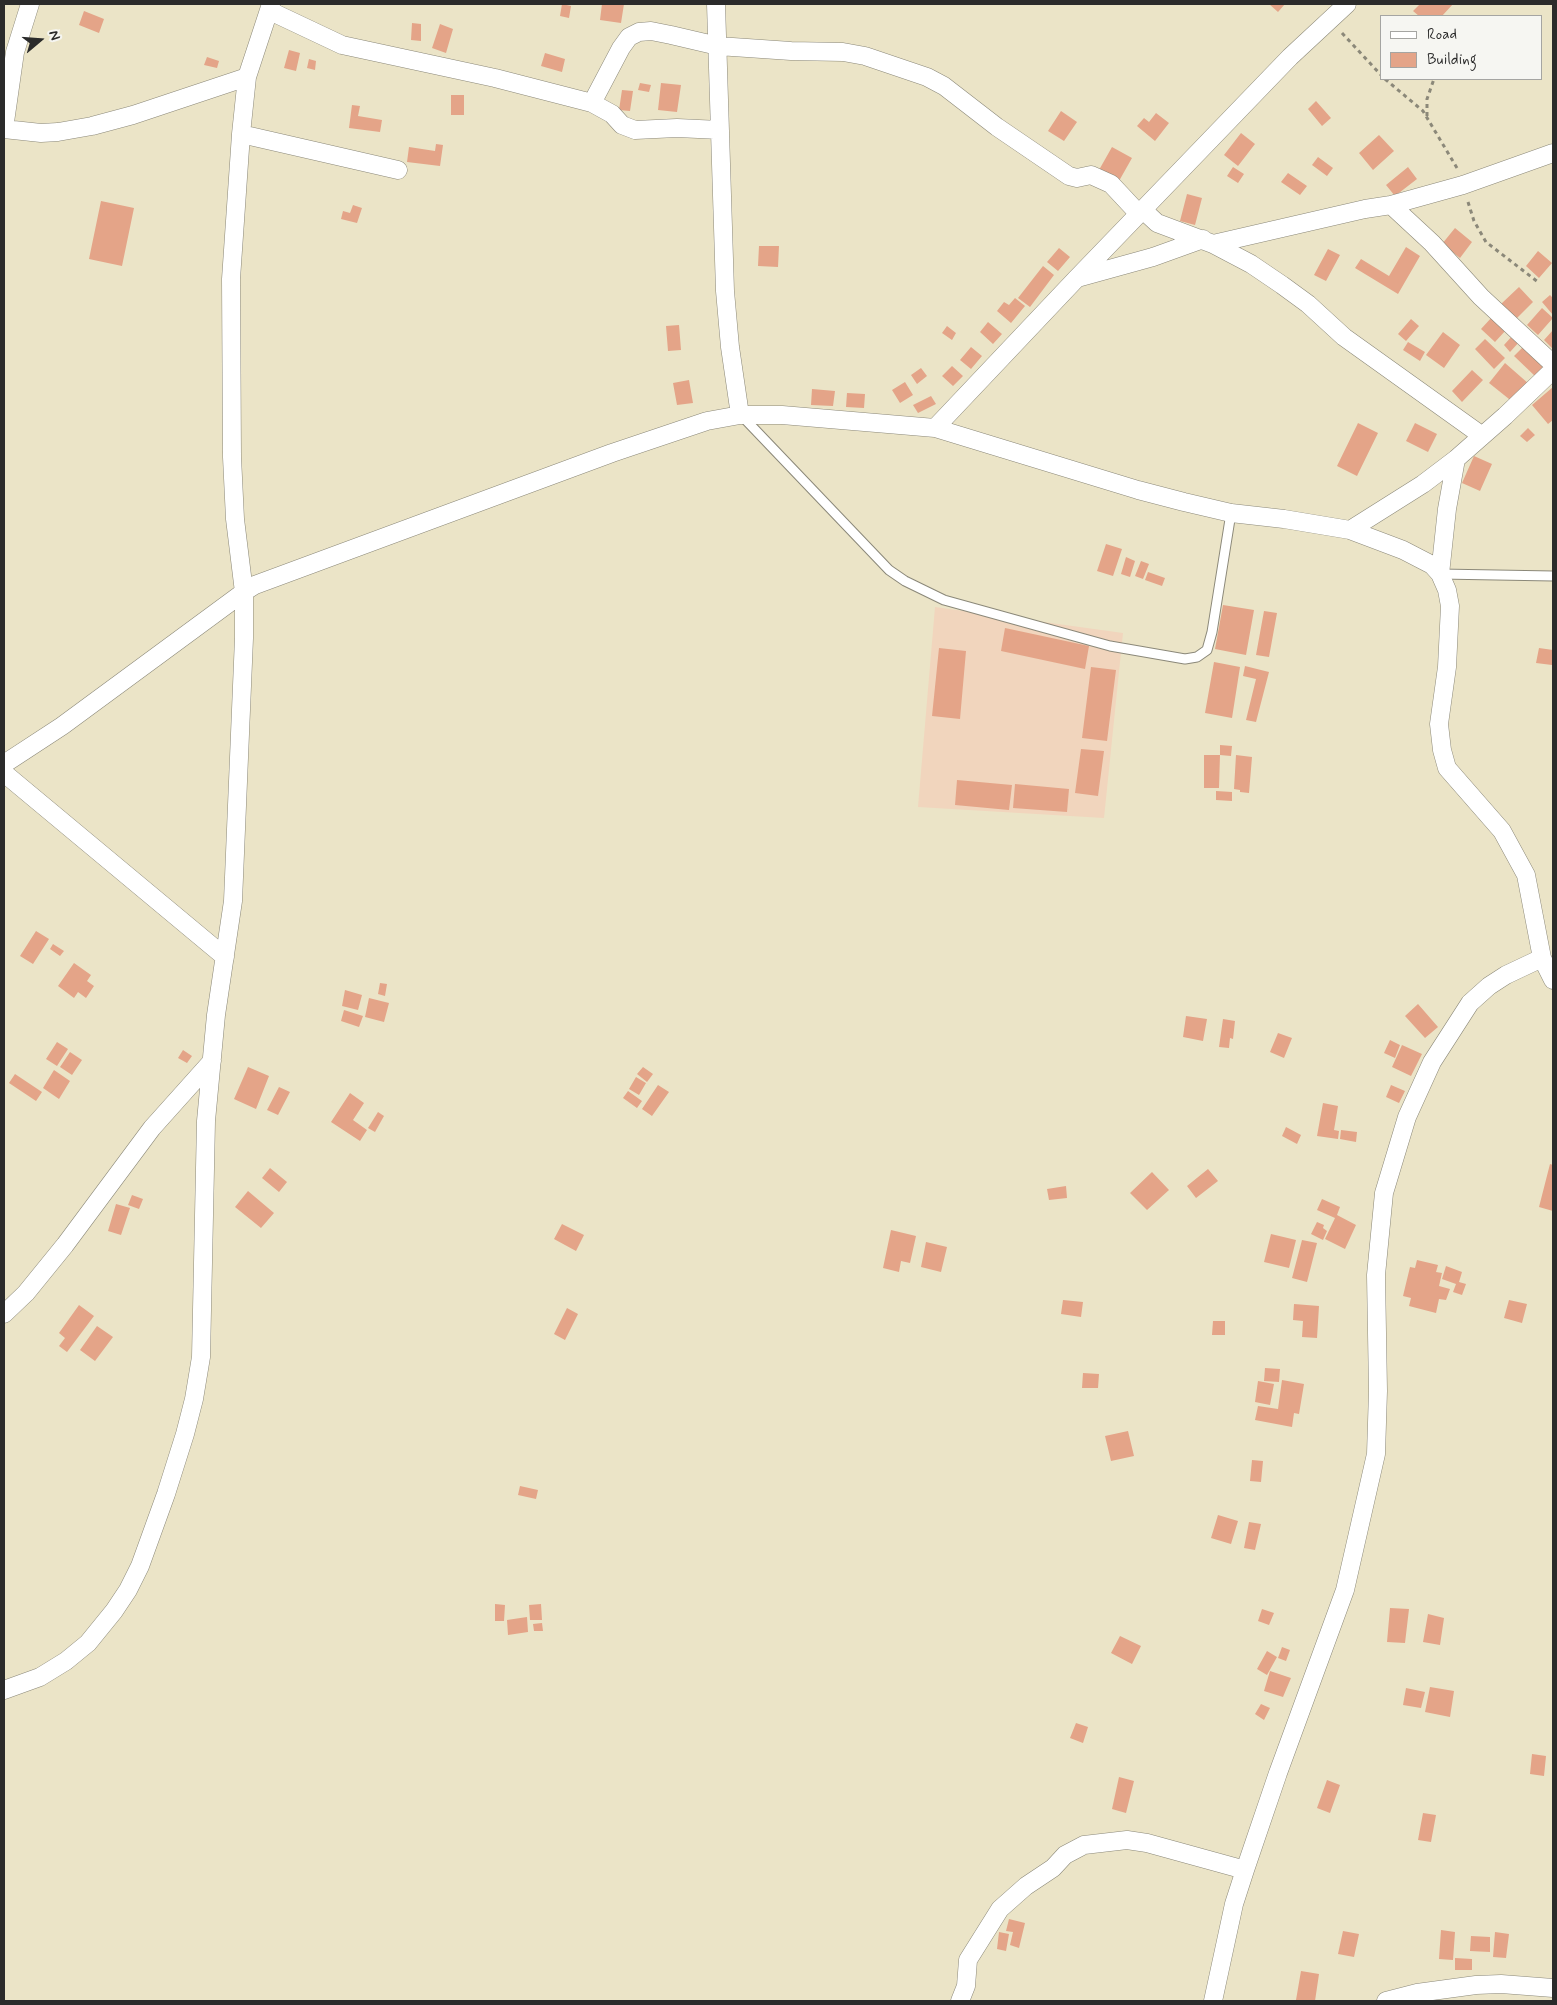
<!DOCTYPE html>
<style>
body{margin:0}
#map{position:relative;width:1557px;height:2005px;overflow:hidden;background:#ebe4c7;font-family:Mynerve,sans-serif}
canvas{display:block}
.frame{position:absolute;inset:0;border:5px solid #2b2b2b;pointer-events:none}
.legend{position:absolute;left:1380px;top:15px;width:162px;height:65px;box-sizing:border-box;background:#f6f6f2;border:1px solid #a5a5a2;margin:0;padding:6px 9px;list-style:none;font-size:15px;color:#2b2b2b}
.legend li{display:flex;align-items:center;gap:10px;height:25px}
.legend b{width:25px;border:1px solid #a5a5a2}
.north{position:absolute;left:15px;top:15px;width:50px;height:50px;-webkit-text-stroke:4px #f6f6f2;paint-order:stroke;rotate:72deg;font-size:14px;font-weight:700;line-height:20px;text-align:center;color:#2b2b2b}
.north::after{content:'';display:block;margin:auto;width:18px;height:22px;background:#2b2b2b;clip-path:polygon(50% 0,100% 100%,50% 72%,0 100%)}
</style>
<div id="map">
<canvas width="1557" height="2005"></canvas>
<div class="frame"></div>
<ul class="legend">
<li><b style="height:6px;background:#fff"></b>Road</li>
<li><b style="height:14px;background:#e4a488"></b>Building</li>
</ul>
<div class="north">N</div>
</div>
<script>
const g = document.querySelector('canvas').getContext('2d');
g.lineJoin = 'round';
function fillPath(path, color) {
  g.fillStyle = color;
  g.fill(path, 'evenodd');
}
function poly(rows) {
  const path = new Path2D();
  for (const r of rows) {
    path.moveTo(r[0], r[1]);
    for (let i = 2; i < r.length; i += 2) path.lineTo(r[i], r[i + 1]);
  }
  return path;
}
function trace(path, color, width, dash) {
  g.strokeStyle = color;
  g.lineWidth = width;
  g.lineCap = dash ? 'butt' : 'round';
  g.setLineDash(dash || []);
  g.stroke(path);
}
fillPath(poly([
 [935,607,1123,633,1104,818,918,807]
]), '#f1d5bd');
fillPath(poly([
 [562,4,571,6,569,18,560,16],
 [602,4,624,4,621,23,600,20],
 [1269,4,1285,4,1278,12],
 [1420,4,1453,4,1442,16,1419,16,1413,11],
 [84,11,104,19,99,33,79,25],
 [412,23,421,24,421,41,411,40],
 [440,24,453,29,446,53,432,48],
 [289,50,300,53,296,71,284,68],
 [545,53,565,59,562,72,541,66],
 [207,57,219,61,217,68,204,65],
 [309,59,316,61,315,70,307,68],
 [640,83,651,85,649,92,638,90],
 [661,83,681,85,677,112,658,110],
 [622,90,633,91,630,111,619,110],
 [451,95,464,95,464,115,451,115],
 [1316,101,1331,118,1322,126,1308,109],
 [352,105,360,106,358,116,382,120,380,132,349,128],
 [1061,111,1077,122,1064,141,1048,131],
 [1156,113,1169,123,1155,141,1137,126,1144,118,1149,122],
 [1241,133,1255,144,1238,166,1224,155],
 [1379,135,1394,151,1373,170,1359,153],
 [436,144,443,145,440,166,407,162,409,147,435,151],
 [1112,147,1132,158,1119,181,1099,170],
 [1318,157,1333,168,1327,176,1312,165],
 [1233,167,1244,174,1238,183,1227,176],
 [1408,167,1417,179,1395,196,1386,185],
 [1288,173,1307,186,1300,195,1281,182],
 [1187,194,1202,198,1195,225,1180,221],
 [101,201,134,208,122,266,89,259],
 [353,205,362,208,357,223,341,219,343,211,350,213],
 [1455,228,1472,242,1460,258,1442,244],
 [759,246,779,246,778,267,758,266],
 [1406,247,1420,256,1398,294,1355,268,1361,259,1389,276],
 [1059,248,1070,257,1058,271,1047,262],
 [1328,249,1340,255,1326,281,1314,275],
 [1538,251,1552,263,1539,278,1526,266],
 [1043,266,1054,275,1030,307,1018,298],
 [1519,287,1533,302,1516,319,1501,304],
 [1550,295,1553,298,1553,315,1542,302],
 [1015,298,1025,306,1011,323,997,311,1004,302,1009,305],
 [1542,308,1553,318,1538,335,1527,325],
 [1492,317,1506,330,1495,342,1481,329],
 [1411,319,1419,326,1406,341,1398,334],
 [988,322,1002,334,993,344,980,332],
 [679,325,681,350,668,351,666,326],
 [947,326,956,333,952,340,942,333],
 [1553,330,1553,349,1544,340],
 [1443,332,1460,345,1444,368,1426,355],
 [1513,335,1520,341,1510,352,1504,345],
 [1485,339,1505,358,1494,369,1475,349],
 [1408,342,1425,352,1420,361,1403,350],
 [1524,346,1546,368,1536,377,1514,356],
 [971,347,982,356,971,369,960,360],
 [1505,363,1529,384,1514,403,1489,383],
 [952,366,963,376,953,386,942,376],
 [921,368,927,376,917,384,911,375],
 [1472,370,1483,380,1462,402,1452,391],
 [689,380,693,403,677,405,673,383],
 [905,382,913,395,900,403,892,390],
 [1553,387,1553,420,1548,424,1532,405],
 [812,389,835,391,833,406,811,405],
 [847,393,865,394,864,408,846,407],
 [931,396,936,404,918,413,913,405],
 [1358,423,1378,433,1357,476,1337,466],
 [1415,423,1437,434,1428,452,1406,441],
 [1528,428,1535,435,1527,442,1520,436],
 [1474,456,1492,464,1480,491,1462,483],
 [1106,544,1122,549,1113,576,1097,571],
 [1126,557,1135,561,1130,577,1121,574],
 [1141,561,1149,564,1143,579,1135,576],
 [1148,572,1165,578,1162,586,1145,580],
 [1223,605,1254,610,1246,655,1215,649],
 [1264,611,1277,613,1269,657,1256,655],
 [1005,628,1089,646,1085,669,1001,651],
 [939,648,966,651,960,719,932,716],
 [1539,648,1553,650,1552,665,1536,663],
 [1214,662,1240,667,1232,718,1205,713],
 [1245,666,1269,672,1256,722,1246,720,1256,679,1243,676],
 [1091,667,1116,670,1107,741,1082,738],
 [1220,745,1232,746,1231,756,1220,755],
 [1081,749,1104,751,1098,796,1075,793],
 [1204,755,1220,755,1219,788,1204,788],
 [1236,755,1252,757,1249,793,1240,792,1240,790,1234,789],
 [957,780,1012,785,1009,810,955,805],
 [1015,784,1069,789,1067,812,1013,808],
 [1216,791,1232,792,1232,801,1216,800],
 [36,931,49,939,33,964,20,956],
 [53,944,64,951,60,956,50,949],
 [74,963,91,975,87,981,94,986,86,998,78,992,74,998,58,986],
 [380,983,387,984,385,996,378,994],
 [345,990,362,995,358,1010,342,1006],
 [369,998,389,1003,384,1022,365,1017],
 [1418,1004,1438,1027,1425,1038,1405,1016],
 [344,1010,363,1016,359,1027,341,1021],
 [1186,1016,1207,1019,1203,1041,1183,1037],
 [1223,1019,1235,1021,1233,1039,1230,1038,1229,1048,1219,1047],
 [1278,1033,1292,1038,1284,1058,1270,1052],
 [1390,1040,1400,1045,1395,1058,1384,1053],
 [57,1042,68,1049,57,1066,46,1059],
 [1402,1045,1422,1054,1411,1076,1392,1067],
 [183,1050,192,1056,187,1063,178,1058],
 [70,1052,82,1060,72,1075,60,1067],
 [248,1067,269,1076,256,1109,234,1099],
 [643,1067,653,1074,647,1082,637,1074],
 [54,1070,70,1081,59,1099,43,1088],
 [15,1074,42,1092,36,1101,9,1083],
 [636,1077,646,1083,639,1095,629,1089],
 [658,1085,669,1092,652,1116,642,1109],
 [1391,1085,1405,1091,1399,1103,1386,1097],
 [279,1087,290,1092,278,1115,267,1110],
 [628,1091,642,1101,637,1108,623,1098],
 [350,1093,364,1103,353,1120,367,1130,360,1141,331,1122],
 [1323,1103,1338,1106,1334,1130,1339,1131,1338,1139,1317,1136],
 [378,1112,384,1116,375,1132,368,1128],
 [1286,1127,1301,1135,1297,1144,1282,1136],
 [1341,1130,1357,1132,1356,1142,1340,1139],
 [1550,1164,1553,1165,1553,1211,1539,1207],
 [270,1168,287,1182,279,1192,262,1178],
 [1208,1169,1218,1181,1196,1198,1187,1186],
 [1152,1172,1169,1190,1147,1210,1130,1193],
 [1066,1186,1067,1198,1049,1200,1047,1189],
 [248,1191,274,1213,261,1228,235,1207],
 [132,1195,143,1199,139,1209,128,1205],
 [1322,1199,1340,1207,1337,1215,1356,1225,1345,1249,1325,1239,1335,1218,1317,1210],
 [116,1204,130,1208,121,1235,108,1231],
 [1317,1222,1324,1225,1323,1228,1327,1231,1323,1240,1311,1234],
 [562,1224,584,1235,576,1251,554,1239],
 [891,1230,916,1236,910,1263,901,1261,899,1272,883,1268],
 [1271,1234,1296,1240,1289,1268,1264,1262],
 [1302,1240,1317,1243,1307,1282,1292,1278],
 [926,1242,947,1247,941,1272,921,1267],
 [1417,1260,1438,1265,1436,1272,1442,1273,1439,1286,1450,1289,1446,1300,1439,1299,1436,1313,1409,1306,1411,1298,1403,1296,1410,1267,1415,1268],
 [1446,1266,1462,1272,1459,1282,1466,1284,1462,1295,1453,1292,1456,1284,1442,1279],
 [1063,1300,1083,1302,1081,1317,1061,1314],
 [1509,1300,1527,1304,1522,1323,1504,1318],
 [1294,1304,1319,1306,1317,1338,1302,1337,1303,1321,1293,1320],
 [79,1305,94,1316,67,1352,59,1346,65,1338,59,1333],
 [567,1308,578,1314,565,1340,554,1334],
 [1213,1321,1225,1321,1225,1335,1212,1335],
 [97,1326,113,1337,95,1361,80,1350],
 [1265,1368,1280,1369,1279,1382,1264,1381],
 [1083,1373,1099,1374,1098,1388,1082,1388],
 [1282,1380,1304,1384,1299,1414,1294,1413,1292,1427,1255,1420,1258,1406,1278,1409],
 [1258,1381,1274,1384,1270,1405,1255,1402],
 [1128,1431,1134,1456,1111,1461,1105,1436],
 [1252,1460,1263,1461,1261,1482,1250,1481],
 [520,1486,538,1490,536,1499,518,1495],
 [1218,1515,1238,1521,1231,1544,1211,1538],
 [1249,1522,1261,1524,1255,1550,1244,1548],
 [495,1604,505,1605,504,1621,495,1621],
 [541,1604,542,1620,530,1620,529,1605],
 [1390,1608,1409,1609,1405,1643,1387,1642],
 [1262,1609,1274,1613,1269,1625,1258,1621],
 [1428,1614,1444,1618,1440,1645,1423,1642],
 [527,1617,528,1632,508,1635,507,1620],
 [542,1623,543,1631,534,1631,533,1624],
 [1120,1636,1141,1646,1132,1664,1111,1653],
 [1282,1647,1290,1650,1286,1661,1278,1658],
 [1267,1651,1277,1657,1267,1675,1257,1669],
 [1270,1671,1291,1678,1283,1697,1264,1691],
 [1430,1687,1454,1691,1450,1717,1425,1712],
 [1406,1688,1425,1692,1421,1708,1403,1705],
 [1261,1704,1270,1708,1264,1720,1255,1714],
 [1076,1723,1088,1727,1083,1743,1070,1738],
 [1532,1754,1546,1756,1544,1776,1530,1774],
 [1119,1777,1134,1781,1126,1813,1112,1809],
 [1327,1780,1340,1785,1330,1813,1317,1808],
 [1423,1813,1436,1815,1431,1842,1418,1840],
 [1009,1919,1025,1923,1019,1948,1010,1945,1013,1932,1006,1931],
 [1441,1930,1455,1932,1453,1960,1439,1959],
 [1343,1931,1359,1934,1354,1957,1338,1954],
 [999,1932,1009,1934,1006,1951,997,1949],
 [1495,1932,1509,1934,1506,1958,1493,1957],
 [1471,1936,1490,1937,1490,1952,1470,1951],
 [1455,1958,1472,1959,1472,1970,1455,1970],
 [1301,1971,1319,1974,1315,2001,1296,2000]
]), '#e4a488');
const service = poly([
 [741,415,889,570,905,581,944,600,1110,646,1185,659,1197,657,1207,650,1212,632,1231,513],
 [1440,574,1553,576]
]);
const minor = poly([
 [716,4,725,291,730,347,740,415],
 [270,11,342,45,495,78,592,103,612,114,622,125,635,130,677,128,720,130],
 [592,103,621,48,629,37,639,32,651,31,671,35,718,46,791,51,843,52,865,56,927,77,944,86,997,127,1069,176,1077,178,1091,175,1111,184,1139,214],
 [4,129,41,133,58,132,92,126,133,115,247,77],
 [4,129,15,52,30,4],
 [241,134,398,170],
 [1391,205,1463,185,1553,153],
 [1143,210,1157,223,1213,244,1251,264,1282,285,1308,304,1344,337,1481,435],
 [1213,244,1365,209,1391,205,1432,243,1481,297,1553,364],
 [1077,278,1153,257,1203,239],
 [935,428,1076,279,1290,57,1347,4],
 [1350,530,1423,484,1456,459,1505,416,1553,370],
 [1440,574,1447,509,1456,459],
 [4,764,62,726,244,592,255,585,612,453,707,421,740,415,782,415,935,428,1138,490,1184,502,1231,513,1284,519,1350,530,1403,550,1432,565,1440,574,1447,590,1450,606,1447,667,1439,724,1442,750,1447,768,1502,831,1526,875,1542,958,1553,980],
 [4,773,225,957],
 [4,1314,26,1293,65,1245,152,1128,212,1061],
 [4,1690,40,1677,66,1661,88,1643,114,1611,128,1590,140,1566,166,1494,185,1434,194,1399,201,1357,206,1121,216,1015,233,901,244,638,244,592,235,519,232,457,231,279,241,134,247,77,271,4],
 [960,2001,966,1986,968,1960,1000,1909,1026,1886,1053,1868,1065,1855,1084,1845,1127,1840,1147,1843,1245,1870],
 [1213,2001,1234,1904,1245,1870,1278,1773,1345,1590,1376,1454,1378,1391,1376,1275,1384,1193,1407,1117,1432,1062,1470,1003,1489,986,1506,975,1542,958],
 [1386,2001,1417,1993,1476,1985,1501,1984,1553,1988]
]);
trace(service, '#8b8879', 11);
trace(minor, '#8b8879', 19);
trace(poly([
 [1342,33,1381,75],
 [1385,79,1423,111,1457,168],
 [1427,116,1427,99,1434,79],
 [1468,202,1474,221,1486,242,1538,282]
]), '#8b8879', 3, [4, 4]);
trace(service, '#fff', 9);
trace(minor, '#fff', 18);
</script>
